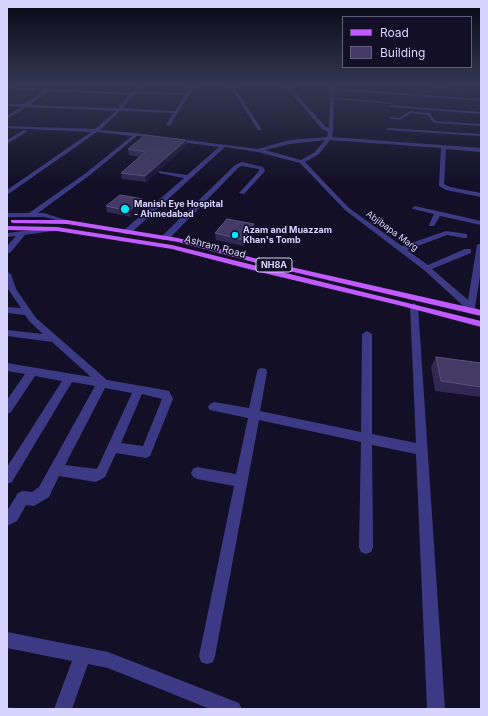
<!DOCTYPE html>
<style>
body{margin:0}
#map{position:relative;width:488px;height:716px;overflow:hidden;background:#130f26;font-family:Inter,sans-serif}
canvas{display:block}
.frame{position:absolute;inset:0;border:8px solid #d9d4ff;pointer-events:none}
.legend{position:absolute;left:342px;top:16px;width:130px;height:52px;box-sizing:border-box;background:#130f26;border:1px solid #625e7d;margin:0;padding:5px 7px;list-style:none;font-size:12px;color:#d9d4ff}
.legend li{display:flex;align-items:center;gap:8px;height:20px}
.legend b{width:20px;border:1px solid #625e7d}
</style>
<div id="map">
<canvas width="488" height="716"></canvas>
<div class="frame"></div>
<ul class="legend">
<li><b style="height:5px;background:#c25bff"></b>Road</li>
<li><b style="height:11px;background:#433a66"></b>Building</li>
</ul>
</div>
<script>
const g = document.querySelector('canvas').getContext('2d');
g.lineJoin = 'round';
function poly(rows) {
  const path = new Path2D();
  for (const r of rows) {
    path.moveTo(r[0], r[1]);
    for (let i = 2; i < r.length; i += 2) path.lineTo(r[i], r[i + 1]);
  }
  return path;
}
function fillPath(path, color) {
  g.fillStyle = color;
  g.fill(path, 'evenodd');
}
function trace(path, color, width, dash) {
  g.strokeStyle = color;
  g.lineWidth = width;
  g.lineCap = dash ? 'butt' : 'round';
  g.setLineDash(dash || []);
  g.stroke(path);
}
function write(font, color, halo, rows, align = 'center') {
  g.font = font + ' Inter,sans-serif';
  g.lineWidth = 3;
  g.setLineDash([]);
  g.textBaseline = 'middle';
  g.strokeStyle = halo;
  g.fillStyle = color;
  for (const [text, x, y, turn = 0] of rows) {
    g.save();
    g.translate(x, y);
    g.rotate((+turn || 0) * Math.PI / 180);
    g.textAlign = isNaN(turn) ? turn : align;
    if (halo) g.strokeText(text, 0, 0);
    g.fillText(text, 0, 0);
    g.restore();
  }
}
fillPath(poly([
 [138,85,142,85,136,92,186,93,191,85,195,85,170,126,166,125,173,113,120,111,100,130,137,133,159,137,157,138,137,136,90,175,38,213,44,213,69,221,69,223,44,217,7,217,7,213,29,213,86,173,132,136,97,132,7,195,7,190,91,132,7,128,7,126,95,129,116,111,26,107,7,119,7,116,21,107,7,106,7,104,24,104,44,91,7,89,7,87,131,93,138,85],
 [49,91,129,95,118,108,30,105,49,91],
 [134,94,185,95,175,111,123,108,134,94],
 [229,85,233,85,262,130,258,130,229,85],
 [284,85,288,85,326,127,329,128,330,87,309,85,334,85,334,88,481,99,481,101,334,90,334,97,393,103,391,104,334,99,333,131,332,137,481,148,481,152,446,149,444,184,450,187,481,193,481,197,446,190,439,186,441,148,330,140,319,154,305,162,349,208,402,246,446,231,467,234,467,238,464,238,447,235,407,250,428,265,465,249,471,249,471,253,432,269,468,300,477,245,481,243,481,270,475,307,478,311,477,313,471,313,424,270,345,210,300,163,258,152,225,147,130,234,124,234,124,230,184,178,159,173,159,171,187,175,219,147,173,141,171,138,258,149,290,140,327,137,328,132,322,129,284,85],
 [325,140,315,152,301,160,265,150,290,144,325,140],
 [407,85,425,85,470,90,468,91,407,85],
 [389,105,481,112,481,114,391,107,389,105],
 [410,111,430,113,435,121,481,124,481,126,434,123,427,115,411,113,400,120,388,118,390,117,399,118,410,111],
 [388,128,481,134,481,136,386,130,388,128],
 [24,130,28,131,7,144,7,140,24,130],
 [242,162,263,167,265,171,244,194,239,193,259,171,259,169,242,166,239,167,168,240,162,240,162,236,235,165,242,162],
 [415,206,481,221,481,225,440,216,434,226,430,226,429,225,434,214,413,209,412,208,415,206],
 [57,227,61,229,59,230,25,235,10,253,7,253,7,246,16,236,7,237,7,233,57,227],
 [7,272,11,274,16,289,36,318,107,380,165,390,169,391,173,399,150,456,146,458,116,453,105,477,96,482,59,476,49,497,34,506,26,505,17,521,7,526,7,511,18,493,23,491,32,492,39,487,95,386,72,382,12,482,7,484,7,467,62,381,35,376,11,412,7,414,7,400,25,374,7,371,7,363,91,377,52,342,7,336,7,330,43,334,30,322,25,315,7,313,7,307,21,308,8,289,7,272],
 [105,388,132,393,97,469,65,465,105,388],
 [142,394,162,399,143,446,121,443,142,394],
 [414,303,418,306,445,709,427,709,416,454,372,445,373,547,371,552,366,554,361,552,359,547,361,442,259,420,215,656,213,662,207,664,201,662,199,656,234,486,197,479,193,477,191,473,193,469,197,467,236,474,248,418,210,410,208,407,210,404,214,402,249,408,257,372,258,369,262,368,266,369,267,372,260,411,361,432,362,334,367,331,372,334,372,434,416,443,410,306,414,303],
 [7,632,108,652,239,703,242,709,210,709,108,668,88,664,72,709,54,709,72,661,7,648,7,632]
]), '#3d3a85');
fillPath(poly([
 [11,220,67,220,178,238,269,262,481,310,481,316,268,266,178,242,67,224,13,223,11,222,11,220],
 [7,226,57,227,172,245,481,321,481,327,402,306,264,273,172,249,57,231,7,230,7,226]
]), '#c25bff');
fillPath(poly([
 [186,140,187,145,146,182,122,179,121,173,139,157,129,155,128,149],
 [106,206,144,206,131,217,107,212],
 [254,231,243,246,216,240,215,233],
 [436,357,481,363,481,397,435,391,431,367],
 [7,707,26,709,7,709]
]), '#312854');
fillPath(poly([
 [186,140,187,145,146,182,145,176],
 [143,199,144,206,131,217,129,211],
 [254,224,254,231,243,246,243,240]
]), '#1d163a');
const building = poly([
 [145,135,186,140,145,176,121,173,145,152,128,149,145,135],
 [120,195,143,199,129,211,106,206,120,195],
 [227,219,254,224,243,240,215,233,227,219],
 [436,357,481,363,481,387,441,381,436,357]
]);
fillPath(building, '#433a66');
trace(building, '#5a527e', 1);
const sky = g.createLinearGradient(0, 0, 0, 185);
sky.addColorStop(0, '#0a0815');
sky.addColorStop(0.46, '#333752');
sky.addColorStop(1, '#33375200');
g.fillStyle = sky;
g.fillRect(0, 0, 488, 185);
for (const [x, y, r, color] of [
 [125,209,5,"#00e5ff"],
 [235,235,4,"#00e5ff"]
]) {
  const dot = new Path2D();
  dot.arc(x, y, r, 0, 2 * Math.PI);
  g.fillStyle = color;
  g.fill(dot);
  trace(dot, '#130f26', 1.5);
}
write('bold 9px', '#d9d4ff', '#130f26', [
 ["Manish Eye Hospital",134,204],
 ["- Ahmedabad",134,214],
 ["Azam and Muazzam",243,230],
 ["Khan's Tomb",243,240]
], 'left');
write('9px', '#d9d4ff', '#130f26', [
 ["Abjibapa Marg",392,231,36]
]);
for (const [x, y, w] of [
 [274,265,36]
]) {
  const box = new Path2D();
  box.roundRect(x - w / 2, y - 7, w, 14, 3);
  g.fillStyle = '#130f26';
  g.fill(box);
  trace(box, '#d9d4ff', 1);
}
write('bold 9px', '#d9d4ff', null, [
 ["NH8A",274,265]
]);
write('10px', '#d9d4ff', '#130f26', [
 ["Ashram Road",215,247,15]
]);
</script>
